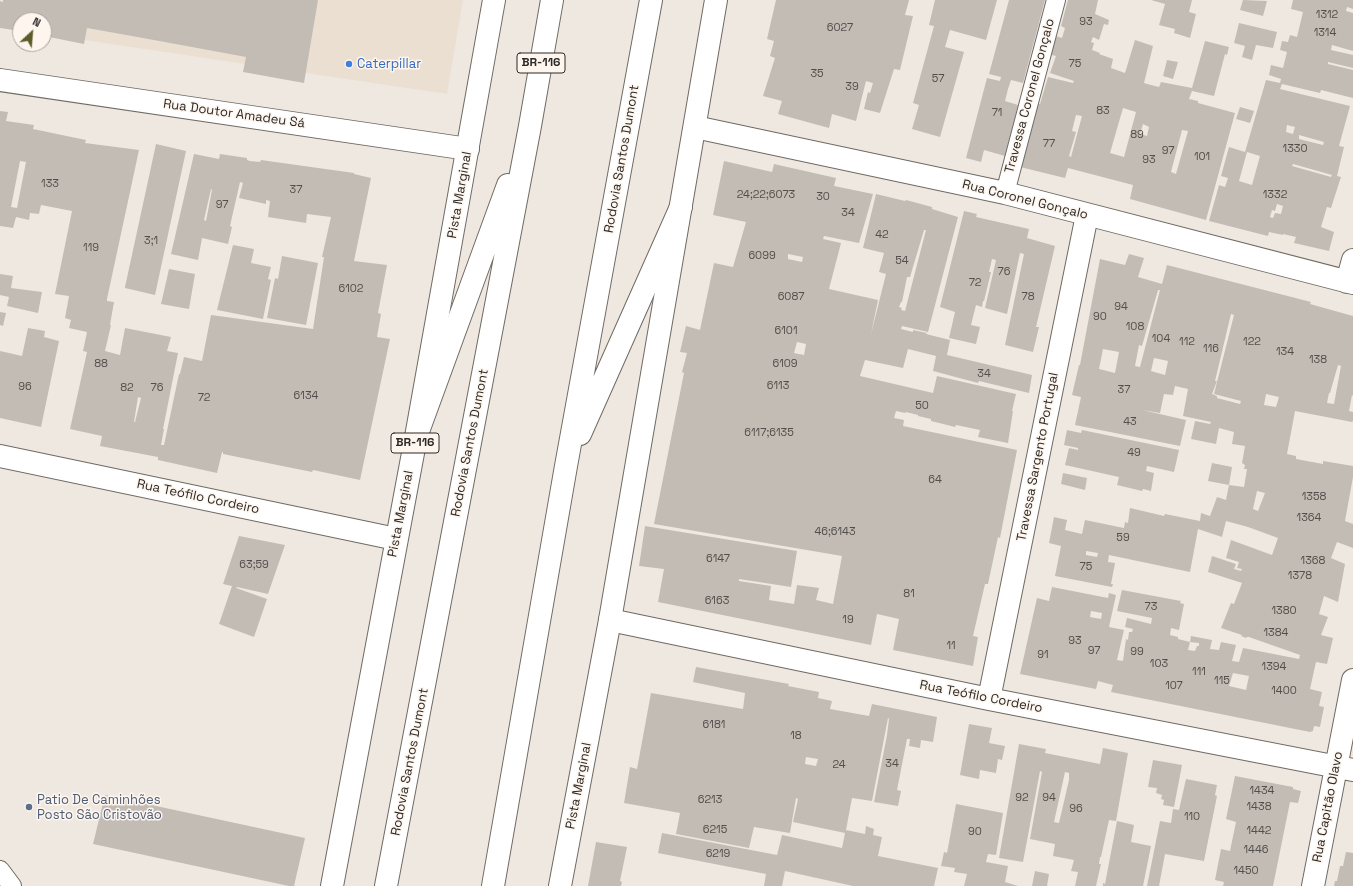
<!DOCTYPE html>
<meta charset="utf-8">
<style>
body{margin:0}
#map{position:relative;width:1353px;height:886px;overflow:hidden;background:#efe8e1;font-family:"Space Grotesk",sans-serif}
canvas{display:block}
.north{position:absolute;left:12px;top:12px;width:40px;height:40px;box-sizing:border-box;background:#fdf5ee;border:1px solid #a9a39e;border-radius:50%;rotate:26deg;font-size:11px;font-weight:700;line-height:16px;text-align:center;color:#2c2926}
.north::after{content:'';display:block;margin:auto;width:14px;height:18px;background:#5b5c29;clip-path:polygon(50% 0,100% 100%,50% 72%,0 100%)}
</style>
<div id="map">
<canvas width="1353" height="886"></canvas>
<div class="north">N</div>
</div>
<script>
const g = document.querySelector('canvas').getContext('2d');
g.lineJoin = 'round';
function fillPath(path, color) {
  g.fillStyle = color;
  g.fill(path, 'evenodd');
}
function poly(rows) {
  const path = new Path2D();
  for (const r of rows) {
    path.moveTo(r[0], r[1]);
    for (let i = 2; i < r.length; i += 2) path.lineTo(r[i], r[i + 1]);
  }
  return path;
}
function trace(path, color, width, dash) {
  g.strokeStyle = color;
  g.lineWidth = width;
  g.lineCap = dash ? 'butt' : 'round';
  g.setLineDash(dash || []);
  g.stroke(path);
}
function write(font, color, halo, rows, align = 'center') {
  g.font = font + ' "Space Grotesk",sans-serif';
  g.lineWidth = 3;
  g.setLineDash([]);
  g.textBaseline = 'middle';
  g.strokeStyle = halo;
  g.fillStyle = color;
  for (const [text, x, y, turn = 0] of rows) {
    g.save();
    g.translate(x, y);
    g.rotate((+turn || 0) * Math.PI / 180);
    g.textAlign = isNaN(turn) ? turn : align;
    if (halo) g.strokeText(text, 0, 0);
    g.fillText(text, 0, 0);
    g.restore();
  }
}
fillPath(poly([
 [3,0,463,0,447,94,44,34,44,20,20,20,0,16]
]), '#ebdfd1');
fillPath(poly([
 [3,0,318,0,304,83,243,72,246,57,143,38,87,28,84,44,44,36,44,20,20,20,20,31,0,28,0,1,3,2],
 [776,0,909,0,905,15,913,16,900,70,894,69,880,113,864,109,868,92,870,93,873,83,866,81,856,121,832,114,829,128,778,114,782,101,763,96,775,58,770,56,774,41,767,39],
 [935,0,997,0,986,40,950,30,945,47,964,52,940,137,912,129,919,105,913,103,934,26,929,25],
 [1009,0,1045,0,1023,83,1011,80,1008,89,1005,101,1018,105,1005,156,984,150,981,162,966,158,987,78,1000,81,1001,77,989,74],
 [1068,0,1098,0,1095,14,1109,20,1108,25,1104,24,1099,40,1093,37,1091,42,1094,43,1092,50,1100,53,1099,54,1113,59,1111,68,1125,73,1135,40,1153,46,1144,83,1151,85,1159,87,1161,82,1192,88,1205,41,1229,47,1227,55,1225,54,1224,58,1214,96,1192,91,1189,99,1198,101,1198,103,1235,113,1206,220,1130,199,1133,185,1068,168,1065,178,1020,167,1034,103,1040,104,1048,77,1073,83,1074,81,1050,73,1056,56,1048,54,1052,35,1062,38,1065,28,1061,26],
 [1123,108,1136,112,1124,157,1110,153],
 [1076,115,1082,116,1071,157,1069,156,1076,132,1072,131],
 [1143,124,1149,127,1147,136,1140,134],
 [1182,130,1188,131,1176,174,1171,172],
 [1151,0,1192,0,1189,12,1196,14,1190,38,1174,33,1175,29,1159,25,1165,4],
 [1243,0,1267,1,1263,16,1240,10],
 [1293,0,1353,0,1353,9,1347,7,1346,11,1353,13,1353,51,1332,45,1331,50,1353,55,1353,68,1328,62,1328,64,1353,70,1353,98,1321,90,1320,93,1282,84,1280,89,1350,106,1339,146,1344,147,1337,176,1341,177,1331,208,1327,207,1321,227,1334,232,1329,251,1294,243,1296,237,1283,234,1283,235,1269,232,1268,236,1209,221,1219,185,1225,187,1228,178,1221,176,1229,147,1245,152,1266,80,1280,83,1281,79,1269,75,1271,65,1283,68,1287,52,1280,50,1282,41,1288,42,1290,35,1297,37,1303,12,1291,9],
 [1287,125,1295,127,1293,134,1286,132],
 [1299,135,1324,142,1323,145,1299,139],
 [1247,152,1260,156,1252,185,1239,181],
 [1293,164,1332,175,1331,177,1292,166],
 [1277,204,1283,206,1281,214,1275,213,1273,218,1270,217,1272,210,1275,211],
 [1239,23,1277,32,1273,48,1256,45,1252,60,1242,57,1245,46,1234,43],
 [1167,60,1178,62,1173,79,1163,76],
 [1240,107,1254,111,1250,123,1236,119],
 [0,111,8,112,6,121,34,125,33,129,86,140,85,143,139,150,107,299,107,301,114,302,110,325,111,325,105,351,120,355,125,328,171,337,167,351,178,353,163,429,164,429,161,445,164,445,179,374,180,374,184,357,202,361,211,315,313,329,324,257,322,257,331,217,307,214,306,223,268,217,270,201,266,200,266,204,239,198,243,183,240,182,230,226,232,227,228,244,202,238,198,260,171,254,194,154,219,159,220,154,247,158,247,160,250,161,260,162,261,160,354,173,354,174,371,178,354,261,387,265,378,313,381,314,377,337,390,339,360,480,313,470,312,472,223,454,223,452,222,452,217,473,158,460,158,457,100,446,102,436,70,429,87,352,83,351,87,332,69,328,71,320,65,318,69,296,55,294,72,211,41,205,39,214,30,213,29,220,16,217,13,228,0,226],
 [20,161,26,162,17,208,11,207],
 [211,189,212,190,206,221,204,220],
 [138,397,141,398,135,422,134,422],
 [156,144,186,151,155,295,125,288,125,287],
 [724,161,772,172,774,164,836,178,834,186,873,194,859,243,824,236,823,239,841,243,829,289,878,300,871,334,886,274,879,272,884,253,863,248,876,194,905,201,906,200,932,207,932,209,958,217,928,332,902,326,901,329,913,332,913,330,927,333,926,334,950,340,947,355,1032,375,1029,393,979,381,978,383,933,371,936,356,908,349,903,368,865,360,860,376,933,393,937,376,1016,394,1012,411,1013,411,1008,443,978,437,980,430,956,425,955,427,931,421,931,419,918,416,918,415,906,412,905,413,896,411,894,418,904,420,903,426,1017,450,1000,538,998,537,988,584,985,584,973,636,978,637,973,666,893,650,899,619,877,614,871,645,658,602,664,569,639,566,645,526,797,551,791,587,739,579,739,581,771,586,769,600,794,604,797,585,819,588,816,600,833,604,842,556,654,524,684,373,682,372,687,353,680,352,686,326,700,330,714,263,733,267,746,222,713,215],
 [924,230,926,230,905,311,901,310,902,308,899,307,901,302,902,302,907,277,910,277],
 [788,254,803,257,802,262,788,259],
 [797,342,806,344,804,355,794,353],
 [964,211,977,214,976,217,1029,229,1027,238,1055,246,1036,327,1039,327,1033,352,1005,345,1024,254,1020,253,1007,314,985,308,996,260,992,259,989,272,991,272,984,301,983,301,982,307,976,305,971,325,980,327,976,344,949,338,955,312,940,307],
 [233,245,254,249,251,263,271,267,268,279,271,280,263,319,217,310],
 [1129,254,1144,258,1138,277,1162,284,1167,265,1311,302,1310,304,1353,316,1353,396,1352,395,1349,411,1353,412,1353,421,1352,422,1295,411,1287,454,1296,456,1296,459,1323,464,1323,461,1353,466,1353,477,1345,521,1353,524,1353,548,1337,542,1331,558,1345,564,1338,602,1324,596,1319,614,1328,617,1321,635,1333,638,1327,664,1316,662,1310,689,1322,692,1319,706,1324,707,1320,727,1314,726,1313,731,1310,732,1111,692,1113,685,1098,681,1096,689,1020,674,1037,598,1049,601,1052,587,1108,598,1109,593,1116,595,1109,627,1124,630,1117,660,1123,661,1126,639,1128,640,1129,632,1132,632,1133,629,1125,627,1127,618,1151,624,1152,618,1117,611,1122,590,1181,601,1180,603,1184,604,1179,630,1171,628,1170,635,1178,637,1178,639,1190,642,1188,650,1195,651,1197,646,1199,646,1199,643,1190,642,1191,636,1212,640,1210,649,1219,650,1221,642,1236,645,1232,661,1239,662,1243,648,1299,659,1300,655,1249,637,1247,637,1246,638,1241,636,1242,635,1221,628,1231,603,1234,604,1242,583,1208,572,1212,556,1236,564,1234,569,1241,571,1242,569,1237,568,1239,562,1226,558,1231,540,1272,555,1278,538,1248,527,1226,521,1222,537,1198,529,1190,572,1109,555,1108,562,1115,563,1111,584,1113,584,1112,587,1055,576,1061,546,1049,543,1054,517,1067,520,1065,530,1082,534,1085,520,1124,528,1125,522,1128,523,1130,508,1164,516,1165,514,1200,521,1201,513,1210,516,1217,497,1226,500,1229,485,1244,487,1247,469,1244,469,1245,465,1242,463,1245,446,1232,444,1234,432,1219,428,1216,444,1191,439,1195,421,1210,424,1211,422,1183,416,1188,389,1175,386,1173,395,1164,394,1160,413,1142,410,1186,420,1180,446,1075,425,1081,397,1072,395,1079,365,1080,365,1100,259,1125,265],
 [1158,290,1160,290,1140,367,1135,366,1139,345,1142,346],
 [1231,314,1234,315,1214,394,1241,401,1240,404,1217,398,1217,396,1212,394,1217,381,1215,381],
 [1103,349,1119,352,1115,373,1099,369],
 [1154,358,1168,361,1165,375,1151,371],
 [1338,365,1341,366,1334,404,1327,403,1329,393,1330,393],
 [1266,394,1279,397,1276,407,1264,405],
 [1257,491,1265,493,1258,511,1253,509],
 [1086,551,1098,553,1097,557,1086,555],
 [1091,611,1102,613,1101,619,1090,617],
 [1233,673,1249,676,1246,690,1229,686],
 [282,256,318,263,306,325,267,318,275,278,278,279],
 [169,269,195,274,189,309,161,304],
 [0,274,13,276,11,288,42,292,38,313,7,306,9,297,0,295],
 [0,312,6,313,3,326,0,325],
 [28,328,45,331,44,337,59,341,41,427,0,418,0,351,22,356],
 [1067,430,1081,433,1082,430,1179,450,1174,472,1147,466,1146,471,1154,473,1151,491,1143,489,1142,491,1117,485,1119,477,1065,465,1069,448,1078,450,1078,448,1064,445],
 [1212,463,1232,467,1229,485,1208,481],
 [1063,473,1087,478,1085,490,1061,484],
 [239,536,285,545,268,594,237,587,236,588,267,599,254,637,219,624,232,586,223,584],
 [696,667,789,684,788,686,819,692,818,698,832,701,830,709,869,716,872,704,937,717,933,742,921,740,920,748,909,746,910,739,907,739,897,790,901,791,898,806,874,802,887,735,889,719,888,718,872,801,852,798,846,830,865,834,866,826,874,829,873,835,882,837,878,856,938,868,934,886,853,886,785,871,782,886,764,886,766,874,658,853,662,833,777,855,782,835,842,848,845,833,793,822,798,799,796,798,790,833,754,827,749,848,676,834,680,813,624,803,630,767,637,769,651,693,743,709,745,693,693,682],
 [806,757,818,759,816,766,805,764],
 [969,724,992,728,989,743,1005,746,1002,760,998,759,996,773,980,770,979,779,960,775],
 [1019,744,1046,749,1045,753,1100,764,1103,748,1128,753,1116,821,1109,820,1101,857,1100,857,1099,864,1101,864,1096,886,1075,886,1078,872,1071,871,1074,860,1053,856,1055,844,1030,839,1042,772,1040,771,1023,862,999,858],
 [1065,772,1069,773,1069,780,1059,823,1054,822],
 [1153,760,1182,765,1174,807,1163,805,1164,800,1161,799,1162,795,1156,793,1157,788,1148,787],
 [1235,776,1293,787,1293,789,1301,791,1298,803,1290,802,1273,886,1223,886,1224,882,1215,880,1221,849,1230,851,1236,822,1226,819],
 [1186,779,1217,785,1215,795,1217,796,1204,861,1165,854,1159,886,1147,886,1160,821,1171,823,1173,809,1179,810],
 [105,795,305,838,294,886,289,886,93,844],
 [956,804,1003,813,996,855,988,854,986,862,1008,866,1005,882,1018,886,964,886,967,874,954,872,955,868,941,866,944,852,947,853],
 [1117,821,1134,825,1131,842,1151,846,1143,886,1103,886,1103,883,1105,884],
 [596,842,627,847,620,881,622,882,621,886,588,886],
 [1346,852,1353,853,1353,886,1334,886,1335,881,1337,881,1340,866,1343,866],
 [1035,871,1049,874,1047,886,1032,886]
]), '#c3bcb5');
const service = poly([
 [1005,193,1056,0],
 [0,870,12,886]
]);
const minor = poly([
 [0,80,468,149],
 [695,127,1005,193,1353,283],
 [1347,282,1353,260],
 [0,456,396,539],
 [610,620,989,699,1353,770],
 [989,699,1087,215],
 [1313,886,1353,680]
]);
const primary = poly([
 [332,886,416,437,494,0],
 [560,886,610,620,716,0]
]);
const trunk = poly([
 [580,434,681,207],
 [416,437,508,185],
 [386,886,530,126,552,0],
 [493,886,566,466,651,0]
]);
trace(service, '#706a63', 20);
trace(minor, '#706a63', 24);
trace(primary, '#706a63', 24);
trace(trunk, '#706a63', 24);
trace(service, '#fff', 18);
trace(minor, '#fff', 22);
trace(primary, '#fff', 22);
trace(trunk, '#fff', 22);
for (const [x, y, r, color] of [
 [349,64,4,"#3f7fe0"],
 [29,807,4,"#5c6f8a"]
]) {
  const dot = new Path2D();
  dot.arc(x, y, r, 0, 2 * Math.PI);
  g.fillStyle = color;
  g.fill(dot);
  trace(dot, '#fdf5ee', 1.5);
}
write('11px', '#524e4a', null, [
 ["1312",1327,15],
 ["93",1086,22],
 ["6027",840,28],
 ["1314",1325,33],
 ["75",1075,64],
 ["35",817,74],
 ["57",938,79],
 ["39",852,87],
 ["83",1103,111],
 ["71",997,113],
 ["89",1137,135],
 ["77",1049,144],
 ["1330",1295,149],
 ["97",1168,151],
 ["101",1202,157],
 ["93",1149,160],
 ["133",50,184],
 ["37",296,190],
 ["24;22;6073",766,195],
 ["1332",1275,195],
 ["30",823,197],
 ["97",222,205],
 ["34",848,213],
 ["42",882,235],
 ["3;1",151,241],
 ["119",91,248],
 ["6099",762,256],
 ["54",902,261],
 ["76",1004,272],
 ["72",975,283],
 ["6102",351,289],
 ["6087",791,297],
 ["78",1028,297],
 ["94",1121,307],
 ["90",1100,317],
 ["108",1135,327],
 ["6101",786,331],
 ["104",1161,339],
 ["112",1187,342],
 ["122",1252,342],
 ["116",1211,349],
 ["134",1285,352],
 ["138",1318,360],
 ["88",101,364],
 ["6109",785,364],
 ["34",984,374],
 ["6113",778,386],
 ["96",25,387],
 ["82",127,388],
 ["76",157,388],
 ["37",1124,390],
 ["6134",306,396],
 ["72",204,398],
 ["50",922,406],
 ["43",1130,422],
 ["6117;6135",769,433],
 ["49",1134,453],
 ["64",935,480],
 ["1358",1314,497],
 ["1364",1309,518],
 ["46;6143",835,532],
 ["59",1123,538],
 ["6147",718,559],
 ["1368",1313,561],
 ["63;59",254,565],
 ["75",1086,567],
 ["1378",1300,576],
 ["81",909,594],
 ["6163",717,601],
 ["73",1151,607],
 ["1380",1284,611],
 ["19",848,620],
 ["1384",1276,633],
 ["93",1075,641],
 ["11",951,646],
 ["97",1094,651],
 ["99",1137,652],
 ["91",1043,655],
 ["103",1159,664],
 ["1394",1274,667],
 ["111",1199,672],
 ["115",1222,681],
 ["107",1174,686],
 ["1400",1284,691],
 ["6181",714,725],
 ["18",796,736],
 ["34",892,764],
 ["24",839,765],
 ["1434",1262,791],
 ["92",1022,798],
 ["94",1049,798],
 ["6213",710,800],
 ["1438",1259,807],
 ["96",1076,809],
 ["110",1192,817],
 ["6215",715,830],
 ["1442",1259,831],
 ["90",975,832],
 ["1446",1256,850],
 ["6219",718,854],
 ["1450",1246,871]
]);
for (const [x, y, w] of [
 [541,63,48],
 [415,443,48]
]) {
  const box = new Path2D();
  box.roundRect(x - w / 2, y - 10, w, 20, 3);
  g.fillStyle = '#fdf5ee';
  g.fill(box);
  trace(box, '#2c2926', 1);
}
write('bold 12px', '#2c2926', null, [
 ["BR-116",541,63],
 ["BR-116",415,443]
]);
write('13px', '#366cbe', '#fdf5ee', [
 ["Caterpillar",357,64]
], 'left');
write('13px', '#2c2926', '#fdf5ee', [
 ["Travessa Coronel Gonçalo",1030,96,-75],
 ["Rua Doutor Amadeu Sá",234,114,8],
 ["Rodovia Santos Dumont",622,159,-80],
 ["Pista Marginal",460,195,-80],
 ["Rua Coronel Gonçalo",1025,200,14],
 ["Rodovia Santos Dumont",470,443,-79],
 ["Travessa Sargento Portugal",1038,457,-79],
 ["Rua Teófilo Cordeiro",198,497,12],
 ["Pista Marginal",401,514,-79],
 ["Rua Teófilo Cordeiro",981,697,11],
 ["Rodovia Santos Dumont",410,762,-79],
 ["Pista Marginal",579,786,-79],
 ["Rua Capitão Olavo",1328,807,-79]
]);
write('13px', '#4e5e75', '#fdf5ee', [
 ["Patio De Caminhões",37,800],
 ["Posto São Cristovão",37,815]
], 'left');
</script>
